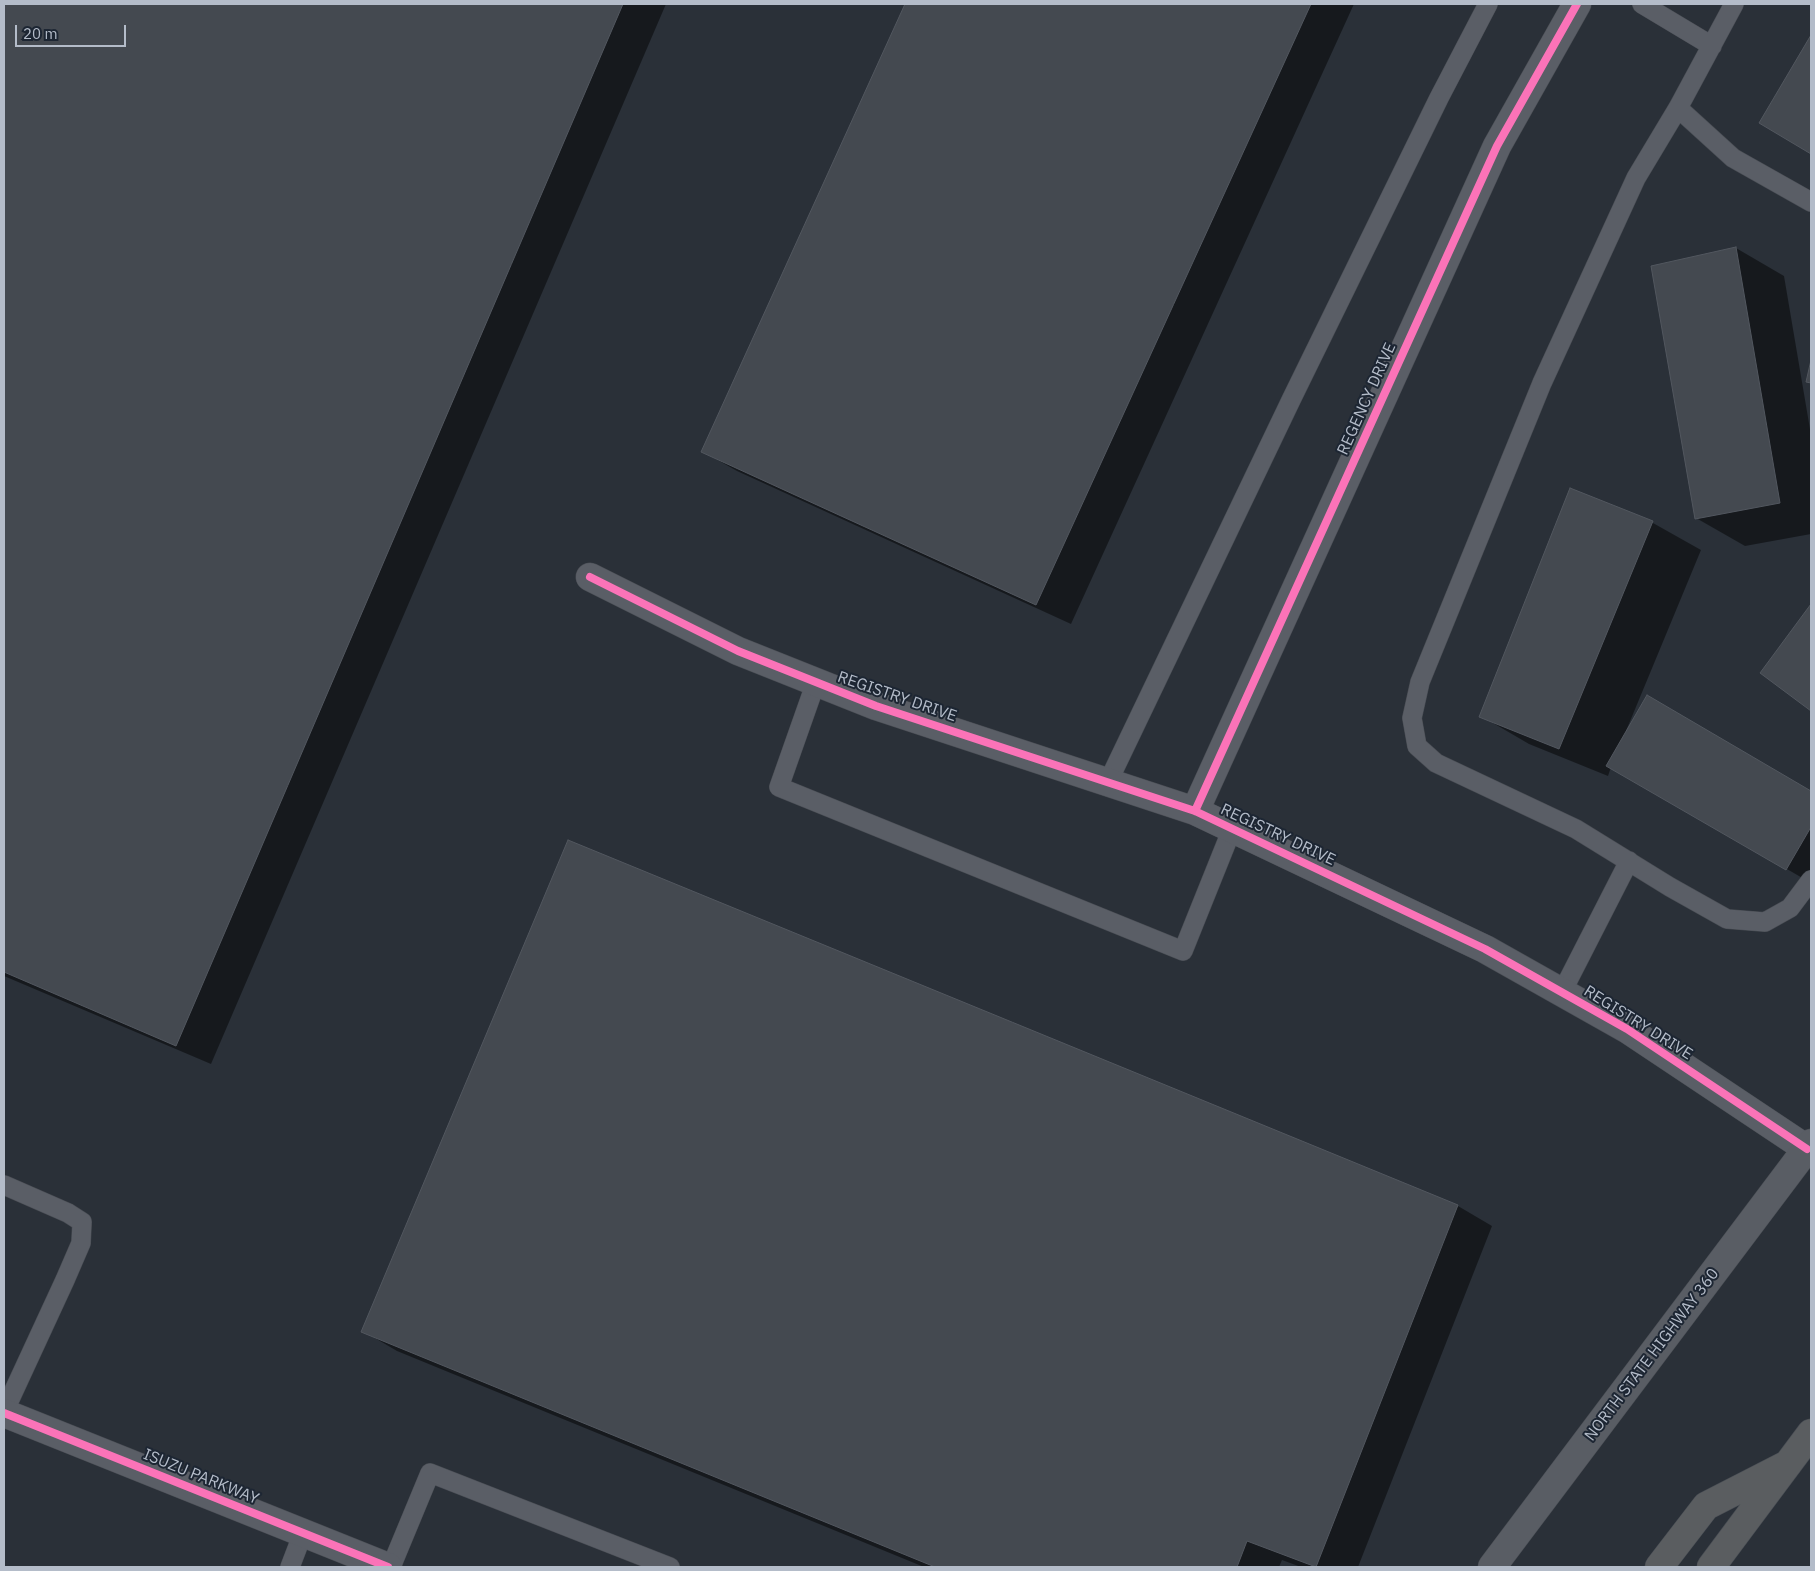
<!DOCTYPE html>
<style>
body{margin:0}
#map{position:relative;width:1815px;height:1571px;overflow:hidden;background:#2a3038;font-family:"IBM Plex Sans",sans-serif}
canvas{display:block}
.frame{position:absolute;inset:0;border:5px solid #b4bcc9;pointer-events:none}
.scale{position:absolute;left:15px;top:25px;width:111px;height:22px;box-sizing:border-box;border:2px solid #b4bcc9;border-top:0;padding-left:6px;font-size:15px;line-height:18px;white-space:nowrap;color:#b4bcc9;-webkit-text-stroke:4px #1d2633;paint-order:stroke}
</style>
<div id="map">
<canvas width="1815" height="1571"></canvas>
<div class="frame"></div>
<div class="scale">20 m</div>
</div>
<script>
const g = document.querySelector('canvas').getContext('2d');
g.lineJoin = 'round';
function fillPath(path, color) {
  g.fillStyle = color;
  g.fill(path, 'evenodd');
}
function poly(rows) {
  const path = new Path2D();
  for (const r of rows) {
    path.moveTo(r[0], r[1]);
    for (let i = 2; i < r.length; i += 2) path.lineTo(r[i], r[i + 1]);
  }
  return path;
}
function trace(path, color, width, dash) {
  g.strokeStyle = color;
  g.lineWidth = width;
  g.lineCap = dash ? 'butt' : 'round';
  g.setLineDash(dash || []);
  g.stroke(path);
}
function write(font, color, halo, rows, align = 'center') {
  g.font = font + ' "IBM Plex Sans",sans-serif';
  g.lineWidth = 4;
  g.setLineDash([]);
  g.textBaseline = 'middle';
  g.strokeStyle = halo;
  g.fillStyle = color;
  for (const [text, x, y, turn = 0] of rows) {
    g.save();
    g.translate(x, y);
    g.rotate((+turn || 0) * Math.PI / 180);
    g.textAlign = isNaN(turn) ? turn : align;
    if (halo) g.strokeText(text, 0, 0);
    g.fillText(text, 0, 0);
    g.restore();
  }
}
fillPath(poly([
 [4,4,666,4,211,1064,4,976],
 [907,4,1354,4,1071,624,737,471,702,451],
 [1811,37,1811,152,1761,122],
 [1736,248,1784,276,1811,435,1811,534,1745,546,1696,518],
 [1571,490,1653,523,1701,550,1626,731,1628,731,1647,697,1811,792,1811,883,1611,767,1608,776,1529,744,1481,716],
 [1811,607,1811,710,1762,672],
 [568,842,1458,1206,1492,1226,1358,1567,1301,1567,1282,1560,1279,1567,924,1567,397,1351,363,1331]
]), '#0007');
const building = poly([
 [4,4,623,4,176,1046,4,972,4,4],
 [905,4,1311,4,1036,605,701,452,905,4],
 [1811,35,1811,154,1759,123,1811,35],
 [1736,247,1780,503,1695,519,1651,266,1736,247],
 [1811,360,1811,383,1806,382,1811,360],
 [1570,488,1653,521,1559,749,1479,717,1570,488],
 [1811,604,1811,711,1760,673,1811,604],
 [1647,695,1811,791,1811,827,1786,870,1606,766,1647,695],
 [568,840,1458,1205,1316,1567,1247,1541,1237,1567,935,1567,361,1332,568,840]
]);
fillPath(building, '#444950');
trace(building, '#52575f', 1);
const service = poly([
 [1642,4,1712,46],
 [1734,4,1678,108,1636,178,1542,383,1420,682,1412,718,1417,746,1436,763,1576,829,1670,887,1727,919,1765,922,1790,908,1811,880],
 [1678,108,1733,158,1811,202],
 [816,682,779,787,1183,951,1232,829],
 [1108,782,1292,398,1439,98,1488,4],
 [1562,992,1629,861],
 [4,1185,68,1213,82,1222,81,1243,65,1280,4,1412],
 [290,1567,303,1533],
 [391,1567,430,1473,670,1567]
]);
const minor = poly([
 [590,577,738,651,876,706,1195,811,1485,949,1627,1029,1807,1149],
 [1195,811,1497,146,1577,4],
 [4,1413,388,1567]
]);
const secondary = poly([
 [1492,1567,1811,1143]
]);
const motorway = poly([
 [1659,1567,1706,1506,1788,1464],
 [1711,1567,1811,1433]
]);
trace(service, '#484c53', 20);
trace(minor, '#484c53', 29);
trace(secondary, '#484c53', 29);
trace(motorway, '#474c53', 29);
trace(service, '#5a5e66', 19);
trace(minor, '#5a5e66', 28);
trace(secondary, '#595d64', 28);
trace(motorway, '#5a5d60', 28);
trace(poly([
 [590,577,738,651,876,706,1195,811,1485,949,1627,1029,1807,1149],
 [1195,811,1497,146,1577,4],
 [4,1413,388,1567]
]), '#fb73b8', 8);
write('16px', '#b4bcc9', '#1d2633', [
 ["REGENCY DRIVE",1367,399,-66],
 ["REGISTRY DRIVE",897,697,19],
 ["REGISTRY DRIVE",1278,835,25],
 ["REGISTRY DRIVE",1638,1023,32],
 ["NORTH STATE HIGHWAY 360",1652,1355,-53],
 ["ISUZU PARKWAY",201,1477,22]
]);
</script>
